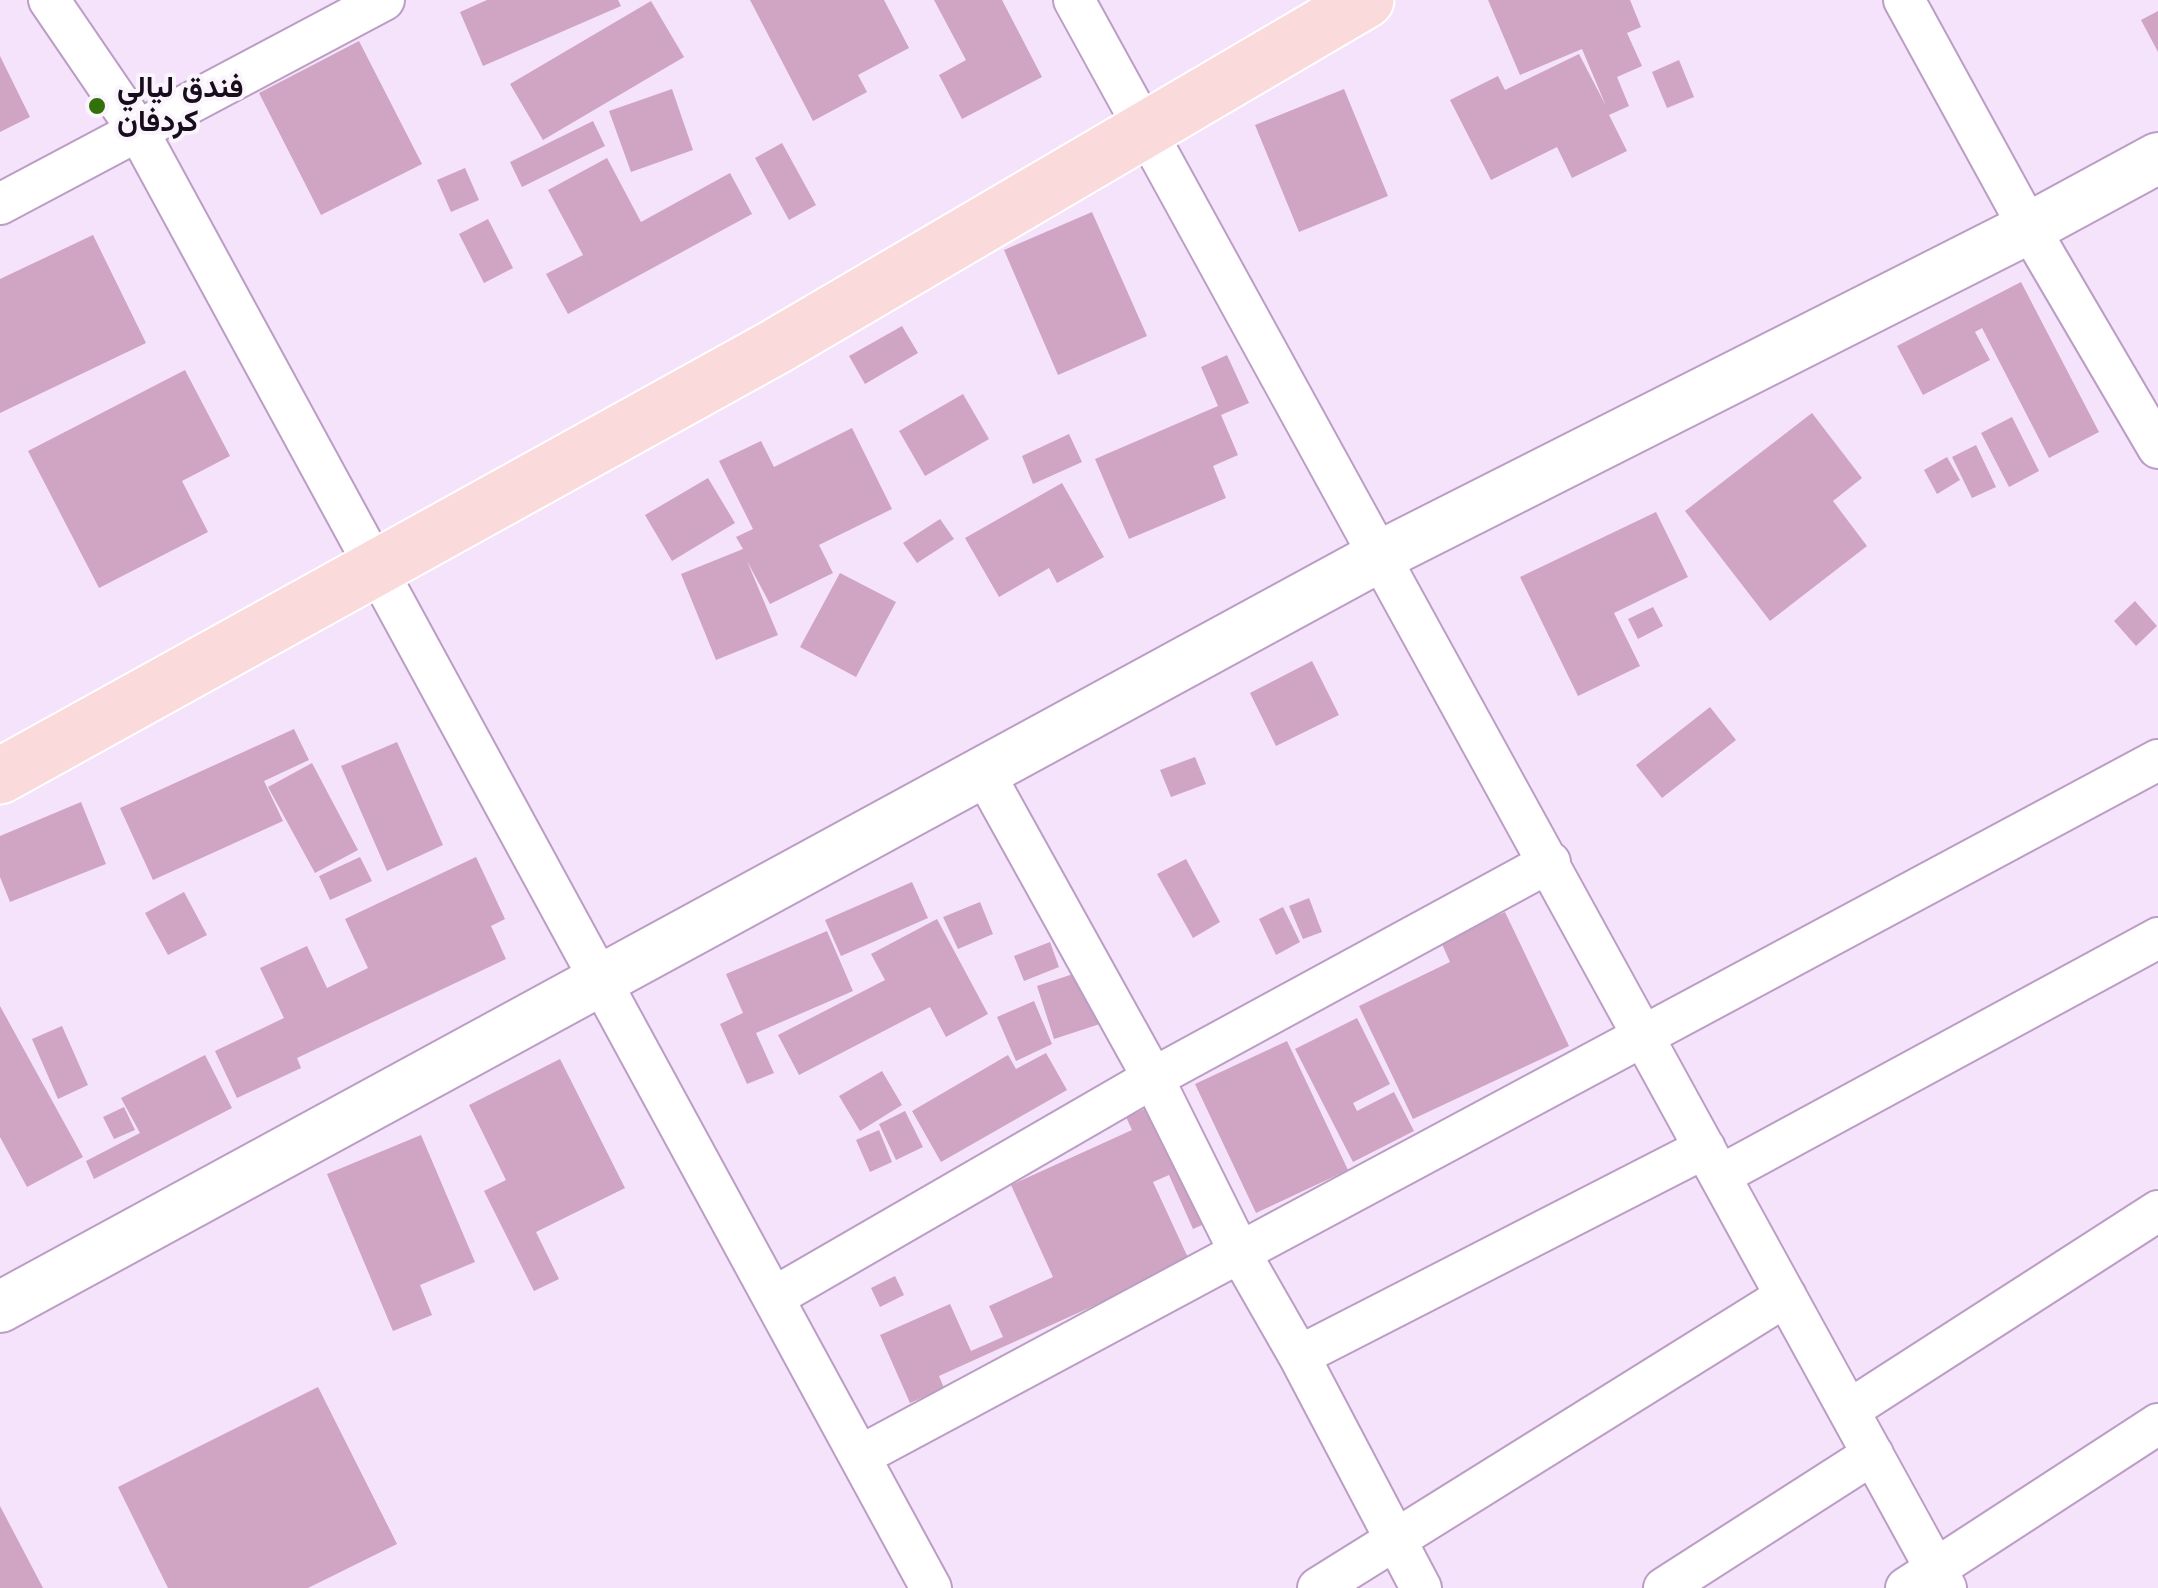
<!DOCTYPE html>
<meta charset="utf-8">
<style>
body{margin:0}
canvas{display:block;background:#f5e2fb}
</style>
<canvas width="2158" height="1588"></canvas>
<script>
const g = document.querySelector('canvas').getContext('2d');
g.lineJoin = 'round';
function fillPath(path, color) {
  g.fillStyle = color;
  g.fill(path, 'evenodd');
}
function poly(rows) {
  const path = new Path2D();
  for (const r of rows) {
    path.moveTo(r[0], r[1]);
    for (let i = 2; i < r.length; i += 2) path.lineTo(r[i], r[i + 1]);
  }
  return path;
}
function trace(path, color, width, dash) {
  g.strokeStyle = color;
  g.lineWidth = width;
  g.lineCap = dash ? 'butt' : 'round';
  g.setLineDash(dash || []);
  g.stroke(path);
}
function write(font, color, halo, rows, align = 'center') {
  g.font = font + ' "Varela Round",Vazirmatn,sans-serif';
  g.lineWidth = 8;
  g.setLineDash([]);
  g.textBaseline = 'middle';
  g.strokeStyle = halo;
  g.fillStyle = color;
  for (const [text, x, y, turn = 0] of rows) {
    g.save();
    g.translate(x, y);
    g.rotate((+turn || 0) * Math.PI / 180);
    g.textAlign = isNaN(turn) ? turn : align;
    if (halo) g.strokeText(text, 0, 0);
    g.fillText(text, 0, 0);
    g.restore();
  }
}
fillPath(poly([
 [487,0,618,0,621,6,483,66,460,12],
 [750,0,884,0,909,48,858,75,867,92,813,121],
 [934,0,1002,0,1042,77,962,119,939,75,966,60],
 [1488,0,1630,0,1641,27,1627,33,1642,66,1617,77,1629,106,1609,115,1627,151,1572,178,1557,147,1491,180,1450,100,1498,76,1505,90,1579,54,1606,106,1582,49,1520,75],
 [651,1,684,57,543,140,510,84],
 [2158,11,2158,52,2141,20],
 [359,41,422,164,321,215,259,93],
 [0,56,30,117,0,132],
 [1679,60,1694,97,1667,108,1652,72],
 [672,89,693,150,631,172,609,111],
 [1344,89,1388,196,1299,232,1255,125],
 [593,121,605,146,522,187,510,162],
 [782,143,816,205,789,220,755,158],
 [607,158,641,222,730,173,752,214,568,314,546,274,583,255,548,190],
 [465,168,479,200,451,212,437,180],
 [1092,212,1147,336,1058,375,1004,250],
 [488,219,513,268,484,283,459,234],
 [93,235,146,343,0,413,0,279],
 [2021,282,2099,432,2049,458,1982,328,1975,332,1990,360,1923,395,1897,346],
 [902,326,918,353,865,384,849,356],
 [1227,355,1249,403,1221,415,1238,455,1213,466,1226,498,1129,539,1095,459,1218,406,1201,367],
 [185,370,230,456,182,481,208,532,99,588,28,451],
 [963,394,989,439,925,476,899,431],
 [1812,413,1862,478,1833,501,1867,546,1770,621,1685,511],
 [2012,417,2039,471,2009,487,1981,433],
 [852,428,892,509,819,545,833,573,770,604,747,561,778,635,716,660,681,574,743,549,736,537,753,529,719,461,761,441,774,467],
 [1069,434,1082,462,1033,484,1022,456],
 [1976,445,1996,487,1972,498,1952,457],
 [1947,457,1960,480,1937,494,1924,470],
 [708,478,735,523,672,561,645,515],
 [1062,483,1104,557,1057,583,1049,568,999,597,965,538],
 [1656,512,1688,577,1614,613,1640,666,1578,696,1520,577],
 [940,519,954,539,917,563,903,543],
 [840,573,896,602,856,677,800,647],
 [2135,601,2157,626,2136,646,2114,621],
 [1653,607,1663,626,1638,639,1628,619],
 [1312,661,1339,715,1276,746,1250,693],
 [1710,707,1736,740,1662,798,1636,765],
 [294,729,309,760,264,781,283,821,153,880,120,808],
 [397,742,443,845,387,871,341,766],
 [1195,757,1206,784,1171,797,1160,770],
 [312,763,358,850,315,873,268,787],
 [81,802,106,864,10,902,0,877,0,836],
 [360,857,372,881,330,900,319,876],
 [476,857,505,919,491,926,506,959,297,1058,301,1068,237,1098,215,1051,284,1018,260,968,307,946,327,988,368,968,345,919],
 [1186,859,1220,922,1193,938,1157,874],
 [912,882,928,918,841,956,825,920],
 [184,892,207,935,168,955,145,913],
 [1309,898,1322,932,1303,939,1289,906],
 [980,902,993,934,958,949,943,917],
 [1283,907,1300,942,1276,955,1259,919],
 [1505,912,1569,1046,1413,1119,1359,1006,1450,962,1441,942],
 [937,919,988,1014,946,1037,930,1007,799,1075,778,1035,885,980,871,954],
 [827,931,853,991,756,1033,774,1073,747,1084,720,1024,743,1013,726,974],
 [1050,942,1059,967,1024,981,1014,956],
 [1088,969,1106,1022,1054,1039,1037,986],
 [1034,1001,1052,1044,1016,1061,997,1017],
 [0,1006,83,1157,27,1187,0,1137],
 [1357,1018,1390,1084,1353,1103,1357,1111,1394,1092,1414,1131,1353,1162,1295,1049],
 [62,1026,88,1085,58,1099,32,1039],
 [1287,1041,1348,1170,1256,1213,1195,1084],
 [1046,1053,1067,1090,941,1162,912,1111,1008,1055,1016,1069],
 [205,1055,232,1108,94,1179,86,1161,140,1133,121,1098],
 [560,1059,625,1188,536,1232,559,1279,534,1291,484,1191,506,1180,469,1105],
 [882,1071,902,1105,860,1131,839,1096],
 [1158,1103,1211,1221,1193,1229,1169,1175,1153,1182,1190,1262,939,1376,944,1388,910,1403,880,1335,950,1304,971,1351,1003,1337,989,1306,1053,1277,1011,1185,1132,1130,1126,1117],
 [124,1107,135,1130,114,1139,103,1117],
 [905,1111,923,1147,896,1160,879,1124],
 [879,1130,892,1162,870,1172,856,1140],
 [421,1135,475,1262,420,1285,432,1315,393,1331,327,1174],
 [895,1276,904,1295,880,1307,871,1288],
 [318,1387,397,1544,308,1588,168,1588,118,1487],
 [0,1506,43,1588,0,1588]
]), '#d0a4c3');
const minor = poly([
 [49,0,137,129,931,1588],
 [1074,0,1946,1588],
 [1904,0,2029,228,2158,448],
 [0,204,384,0],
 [985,775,1153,1078,1240,1253,1299,1356,1421,1588],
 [1721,1175,2158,938],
 [776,1296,1153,1078,1550,862],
 [1299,1356,1705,1148],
 [1849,1410,2158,1211],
 [860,1456,2158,760],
 [1318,1588,1786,1296],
 [1664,1588,1873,1454],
 [1906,1588,2158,1424]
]);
const tertiary = poly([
 [0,1307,1382,555,2029,228,2158,158]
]);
const primary = poly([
 [0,776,775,347,1366,0]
]);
trace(minor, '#bb9dc5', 44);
trace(tertiary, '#bb9dc5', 54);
trace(primary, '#fff', 59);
trace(minor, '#fff', 40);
trace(tertiary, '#fff', 50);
trace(primary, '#fadadb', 55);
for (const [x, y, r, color] of [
 [97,106,10,"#327109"]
]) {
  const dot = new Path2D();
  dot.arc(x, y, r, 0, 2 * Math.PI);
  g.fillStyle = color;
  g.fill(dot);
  trace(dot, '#faf4fd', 4);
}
write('bold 30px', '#180d1c', '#faf4fd', [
 ["فندق ليالي",117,89],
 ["كردفان",117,123]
], 'left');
</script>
